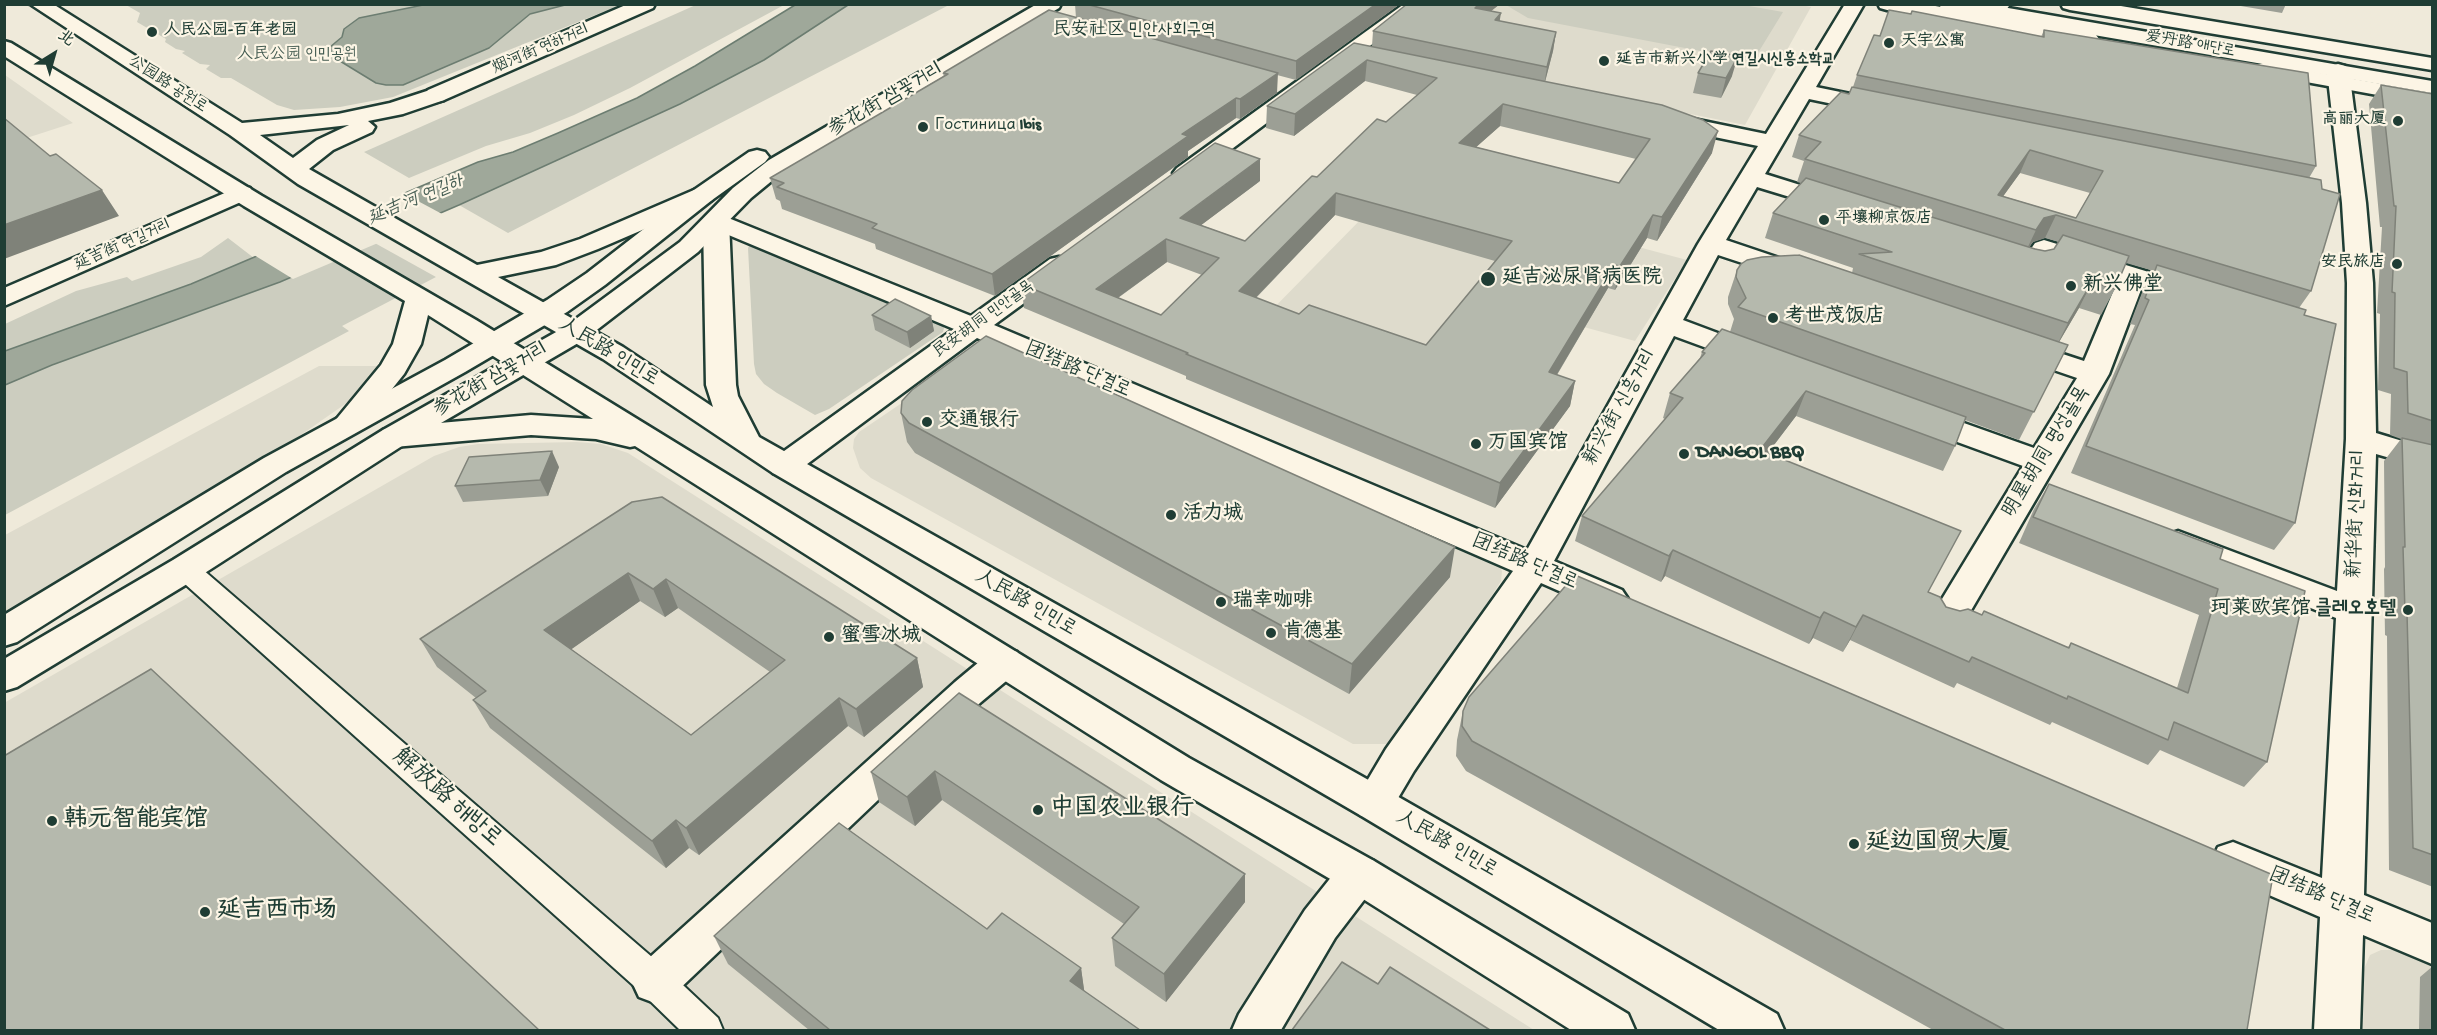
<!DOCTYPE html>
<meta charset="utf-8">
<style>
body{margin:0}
#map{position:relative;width:2437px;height:1035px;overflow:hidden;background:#efeada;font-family:"Gochi Hand","LXGW WenKai TC",sans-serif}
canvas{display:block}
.frame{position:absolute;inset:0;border:6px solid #1f3d34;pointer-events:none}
.north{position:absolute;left:24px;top:24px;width:60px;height:60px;-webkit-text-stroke:4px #fcf5e5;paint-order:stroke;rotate:37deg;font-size:16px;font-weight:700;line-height:24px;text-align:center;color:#1f3d34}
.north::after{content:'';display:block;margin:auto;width:21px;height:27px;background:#1f3d34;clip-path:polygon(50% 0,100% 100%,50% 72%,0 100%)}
</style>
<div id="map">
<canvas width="2437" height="1035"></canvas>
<div class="frame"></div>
<div class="north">北</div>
</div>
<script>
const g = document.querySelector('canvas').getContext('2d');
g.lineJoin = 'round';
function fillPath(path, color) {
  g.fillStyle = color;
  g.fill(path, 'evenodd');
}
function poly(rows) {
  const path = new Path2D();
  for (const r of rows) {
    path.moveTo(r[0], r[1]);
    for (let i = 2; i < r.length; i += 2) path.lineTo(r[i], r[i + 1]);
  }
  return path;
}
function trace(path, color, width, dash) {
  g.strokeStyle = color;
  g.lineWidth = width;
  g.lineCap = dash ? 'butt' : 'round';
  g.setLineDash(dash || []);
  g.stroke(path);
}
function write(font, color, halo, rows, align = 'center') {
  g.font = font + ' "Gochi Hand","LXGW WenKai TC","Poor Story",sans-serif';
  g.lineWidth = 4.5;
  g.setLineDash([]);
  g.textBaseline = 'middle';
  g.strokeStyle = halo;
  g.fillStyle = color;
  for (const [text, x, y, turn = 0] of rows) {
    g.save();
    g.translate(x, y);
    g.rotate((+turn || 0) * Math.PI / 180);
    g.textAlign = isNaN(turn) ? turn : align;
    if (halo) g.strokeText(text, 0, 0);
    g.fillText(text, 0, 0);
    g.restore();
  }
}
fillPath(poly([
 [1796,4,1811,7,1745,125,1378,51,1442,5],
 [5,75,73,123,5,145],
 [1414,187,1687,260,1635,341,1518,309,1423,377,1261,321,1366,214],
 [1000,354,1498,564,1502,571,1501,581,1403,736,1391,744,1353,744,871,478,860,468,853,448,854,439,859,432,958,365],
 [319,366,386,366,358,395,298,437,5,623,5,535],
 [577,442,601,444,628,453,1534,1030,5,1030,4,703,434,456,459,447,478,444],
 [2381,950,2398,950,2432,963,2432,1030,2363,1030,2364,969,2370,955]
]), '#dedbcc');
fillPath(poly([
 [698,4,784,5,630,88,574,115,530,133,486,146,409,178,364,152],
 [1738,4,1783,12,1753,61,1528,18,1506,5],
 [126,5,620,5,393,97,340,107,294,110,277,105,231,78,221,78,206,69,210,65,200,64,182,53,185,51,176,49,165,42,166,39,137,22,140,13],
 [848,5,949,5,508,233,459,205,680,104,764,60],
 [228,238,254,258,191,284,5,351,5,324,76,291,127,277,132,281,201,257],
 [373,242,436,277,342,326,349,331,5,515,5,385,52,365,280,282],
 [750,244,942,324,944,328,943,332,829,409,815,415,777,393,764,384,756,374,754,364,748,248]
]), '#cccdbf');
const water = poly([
 [423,5,423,4,565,5,530,14,489,48,403,85,386,85,376,83,335,58,331,52,330,47,342,37,344,29,359,18,423,5],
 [795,5,848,5,764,60,680,104,459,205,280,282,52,365,5,385,5,351,191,284,478,162,513,152,558,133,637,98,695,66,795,5]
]);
fillPath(water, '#9fa89a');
trace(water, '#6c7d71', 1.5);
fillPath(poly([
 [401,192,444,215,293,279,254,255]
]), '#efeada');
const pedestrian = poly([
 [185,560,194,562,667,970,718,1018,723,1030,680,1030,643,994,176,576,172,569,176,562,185,560]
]);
const minor = poly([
 [1404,4,1426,4,1193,178,1185,180,1177,178,1173,173,1177,168,1404,4],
 [1845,4,1864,4,1816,87,1889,102,1892,107,1889,112,1881,114,1809,99,1765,174,1845,199,1848,204,1845,209,1836,211,1757,187,1726,240,1806,267,1810,273,1806,279,1797,281,1718,255,1683,320,1763,350,1767,356,1763,362,1753,365,1674,336,1554,561,1622,590,1628,599,1622,608,1610,612,1598,608,1541,583,1414,771,1388,815,1374,820,1360,815,1354,803,1386,749,1513,571,977,338,795,473,784,476,773,473,768,466,773,459,954,329,707,226,703,221,707,216,716,213,971,316,1050,259,1059,257,1068,259,1072,265,1068,271,994,325,1527,550,1698,244,1758,146,1666,127,1663,122,1666,117,1674,115,1766,134,1845,4],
 [1989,4,2009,4,2009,6,2006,10,1999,12,1992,10,1989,4],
 [2338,64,2345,66,2349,70,2366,203,2373,283,2376,433,2432,450,2432,470,2376,454,2364,895,2432,923,2432,964,2363,935,2360,1030,2314,1030,2320,917,2218,873,2212,860,2218,847,2233,842,2322,878,2336,618,2166,551,2161,543,2166,535,2178,531,2337,591,2346,439,2347,283,2342,203,2327,70,2331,66,2338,64],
 [2044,240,2201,288,2205,294,2201,300,2191,302,2142,287,2109,374,1959,631,1946,635,1933,631,1928,622,2023,466,1908,424,1904,417,1908,410,1919,407,2034,448,2077,378,2007,354,2003,348,2007,342,2017,339,2084,361,2118,280,2050,258,2041,272,2032,274,1999,265,1995,259,1999,253,2008,251,2026,256,2035,243,2044,240],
 [1004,648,1017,652,1022,662,1017,672,981,702,671,997,655,1003,639,997,632,982,639,967,955,682,991,652,1004,648],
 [1359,855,1374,861,1380,874,1374,887,1335,938,1281,1030,1232,1030,1239,1014,1305,910,1344,861,1359,855]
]);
const tertiary = poly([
 [628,4,655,4,653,8,444,100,436,102,428,100,425,95,428,90,628,4],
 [1878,4,1924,4,2089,33,2096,35,2099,39,2096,43,2089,45,1887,10,1880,8,1878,4],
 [2061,4,2109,4,2432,58,2432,70,2070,10,2063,8,2061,4],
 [2264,63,2432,93,2432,105,2257,73,2253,69,2257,65,2264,63],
 [241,186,250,188,253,193,250,198,4,306,4,288,241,186]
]);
const secondary = poly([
 [1037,4,1061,4,1059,8,785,170,751,198,698,252,585,339,405,444,197,578,17,687,4,691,4,659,173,560,383,430,565,327,680,242,733,188,769,160,1037,4],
 [1939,4,1985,4,2432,81,2432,93,1948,10,1941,8,1939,4],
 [757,150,765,152,769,157,765,162,712,200,605,285,567,312,465,372,286,472,17,642,4,646,4,615,264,458,445,360,547,300,587,273,694,190,749,152,757,150]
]);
const primary = poly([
 [30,4,53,4,242,123,338,114,390,103,436,88,444,90,447,95,444,100,403,114,368,121,375,127,372,132,333,150,309,169,477,265,541,252,580,239,694,190,703,188,712,190,715,195,712,200,598,249,556,265,498,277,623,347,713,407,706,385,703,221,707,216,716,213,725,216,729,221,736,385,738,396,759,437,1388,791,1777,1014,1784,1030,1719,1030,1360,815,773,473,603,359,298,184,230,135,30,4],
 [349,125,317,140,293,158,260,135,349,125],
 [4,41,11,43,262,196,476,320,1189,758,1374,861,1628,1014,1635,1030,1571,1030,1344,887,1161,780,635,446,630,447,596,439,531,435,394,447,383,444,379,437,383,430,394,427,531,415,593,419,428,315,421,344,404,374,360,429,349,432,338,429,334,422,381,365,393,344,405,301,244,206,4,56,4,41]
]);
trace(pedestrian, '#1f3d34', 4);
trace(minor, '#1f3d34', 5);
trace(tertiary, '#1f3d34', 5);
trace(secondary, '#1f3d34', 5);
trace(primary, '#1f3d34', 5);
fillPath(pedestrian, '#fcf5e5');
fillPath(minor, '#fcf5e5');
fillPath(tertiary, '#fcf5e5');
fillPath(secondary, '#fcf5e5');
fillPath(primary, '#fcf5e5');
fillPath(poly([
 [1075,4,1400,4,1296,80,1277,75,1277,93,1240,119,1236,118,1188,151,1188,157,995,296,876,249,875,244,782,209,780,201,776,199,770,178,944,77,943,73,1076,18],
 [1407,4,1500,4,1491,11,1500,21,1556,32,1553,51,1545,81,1712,153,1657,241,1647,238,1615,290,1608,288,1557,375,1575,381,1570,406,1495,508,1186,379,1186,376,1024,308,1021,284,1260,181,1201,225,1245,241,1317,177,1386,122,1417,95,1365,81,1294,136,1266,128,1267,106,1372,46,1373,31],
 [1500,126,1636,159,1619,183,1476,147],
 [1335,215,1495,261,1426,345,1299,314,1256,298],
 [1167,262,1202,275,1161,315,1118,298],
 [2229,4,2286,4,2282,13],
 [2044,30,2316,166,2309,178,2311,291,2299,308,2304,315,2295,523,2274,550,2071,473,2135,325,2130,324,2143,290,2154,271,2126,263,2115,289,2101,315,2079,308,2059,342,2068,345,2019,440,1965,420,1955,446,1943,471,1796,416,1768,453,1946,607,1960,611,1982,615,2068,647,2071,643,2177,688,2199,615,2019,543,2034,509,2049,484,2220,559,2267,762,2244,787,2160,750,2148,765,2052,722,2050,725,1957,683,1954,688,1850,640,1843,652,1813,638,1809,644,1665,576,1661,582,1575,541,1582,516,1665,419,1663,418,1670,393,1700,358,1702,352,1730,332,1734,319,1728,304,1728,297,1737,270,1852,273,1853,268,1765,238,1773,213,1801,183,1797,182,1804,161,1792,157,1799,135,1849,94,1853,87,1857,75,2041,37],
 [2020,173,2090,193,2076,218,2003,196],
 [2045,238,2059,242,2054,249,2045,251,2029,247,2033,242],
 [1698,73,1732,76,1721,98,1693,93],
 [2381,85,2433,94,2433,887,2389,870,2387,636,2385,635,2384,569,2385,567,2384,461,2401,439,2390,435,2391,394,2378,390,2380,314,2377,313,2382,227,2380,227,2369,104],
 [872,315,931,316,934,331,910,348,875,330],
 [901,413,1450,577,1349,694,915,453,907,442],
 [559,467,548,496,463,502,455,486],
 [632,502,917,658,923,687,864,737,848,726,699,855,689,848,666,868,490,728,473,700,476,698,437,667,420,639],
 [640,601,665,617,678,608,770,672,691,735,571,649],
 [959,693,1245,874,1245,902,1166,1002,1115,966,1112,938,1124,924,942,800,915,826,879,802,871,772],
 [1463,711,2247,1030,1933,1030,1466,771,1456,756,1457,740],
 [987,929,1081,968,1084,991,1140,1030,809,1030,728,964,714,936],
 [2433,966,2433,1030,2419,1030,2420,977]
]), '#9c9f95');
fillPath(poly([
 [1376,4,1400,4,1296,80,1296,61],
 [1479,4,1500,4,1472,26,1475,8],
 [1501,13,1498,31,1495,20],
 [1556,32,1553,51,1544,86,1547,67],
 [1738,56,1732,76,1721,98,1726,78],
 [1367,60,1365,81,1294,136,1295,114],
 [1278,73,1277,93,1240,119,1240,99],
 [1236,98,1236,118,1188,151,1188,157,995,296,992,274,1182,134],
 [1503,104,1500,126,1456,165,1459,143],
 [1718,131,1712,153,1657,241,1662,217],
 [2030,150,2020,173,1989,216,1998,195],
 [1260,159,1260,181,1180,241,1180,218],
 [102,190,119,216,4,259,4,225],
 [1336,193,1335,215,1239,315,1239,291],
 [1653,215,1647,238,1615,290,1620,266],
 [2056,215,2045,238,2033,242,2025,253,2036,230,2044,218],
 [1166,239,1167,262,1098,312,1096,289],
 [1614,265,1608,288,1544,396,1549,372],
 [2092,282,2079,308,2055,349,2068,323],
 [931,316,934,331,910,348,907,332],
 [1575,381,1570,406,1495,508,1500,483],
 [1806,391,1796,416,1751,475,1760,450],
 [552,451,559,467,548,496,540,480],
 [1455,547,1450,577,1349,694,1352,664],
 [1673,550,1665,576,1661,582,1669,556],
 [628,573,640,601,559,658,544,630],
 [666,579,678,608,665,617,653,589],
 [1824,612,1813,638,1809,644,1820,618],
 [1863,615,1850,640,1843,652,1856,627],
 [917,658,923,687,864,737,856,709],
 [839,698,848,726,699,855,686,828],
 [935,771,942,800,915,826,907,797],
 [676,820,689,848,666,868,652,841],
 [1245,874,1245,902,1166,1002,1164,974],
 [1081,968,1085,996,1070,981]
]), '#7f8279');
const building = poly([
 [1086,4,1376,4,1296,61,1086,4],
 [1407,4,1479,4,1475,8,1501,13,1495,20,1556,32,1547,67,1373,31,1407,4],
 [1049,10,1278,73,1240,99,1236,98,1182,134,1188,136,992,274,872,228,877,224,777,187,784,183,770,178,948,74,943,73,1049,10],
 [1889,10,1911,14,1912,11,2044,37,2044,30,2308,73,2316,166,1857,75,1874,35,1880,36,1889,10],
 [1354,43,1662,105,1703,120,1718,131,1662,217,1653,215,1620,266,1614,265,1549,372,1575,381,1500,483,1186,354,1188,353,1021,284,1215,143,1260,159,1180,218,1245,241,1312,176,1317,177,1377,119,1386,122,1437,78,1367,60,1295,114,1267,106,1354,43],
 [1503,104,1650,139,1619,183,1459,143,1503,104],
 [1336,193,1512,241,1426,345,1309,305,1299,314,1239,291,1336,193],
 [1166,239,1219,258,1161,315,1096,289,1166,239],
 [1711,51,1738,56,1726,78,1698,73,1711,51],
 [2381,85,2433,94,2433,421,2408,413,2407,372,2394,368,2395,293,2392,292,2396,206,2394,206,2381,85],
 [1852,87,2321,180,2322,189,2340,194,2311,291,2056,215,2044,218,2036,230,1805,159,1821,142,1799,135,1841,92,1849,94,1852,87],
 [2030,150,2103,171,2076,218,1998,195,2030,150],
 [4,118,50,156,56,154,102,190,4,225,4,118],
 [1806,178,2035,249,2045,251,2054,249,2063,235,2129,256,2115,289,2092,282,2068,323,1859,254,1892,252,1773,213,1806,178],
 [1799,255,2068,345,2034,412,1738,307,1746,298,1736,277,1737,270,1741,264,1747,260,1762,257,1799,255],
 [2157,265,2306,310,2304,315,2336,324,2295,523,2086,446,2149,300,2145,298,2157,265],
 [895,299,931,316,907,332,872,315,895,299],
 [1722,329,1966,417,1955,446,1806,391,1760,450,1961,531,1928,592,1940,597,1946,607,1960,611,1968,609,1982,615,1984,611,2069,648,2071,643,2188,693,2218,589,2033,517,2049,484,2223,549,2220,559,2305,591,2267,762,2174,722,2168,740,2068,696,2067,699,1972,657,1969,662,1863,615,1856,627,1824,612,1820,618,1673,550,1669,556,1582,516,1683,398,1670,393,1705,353,1702,352,1722,329],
 [986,336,1455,547,1352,664,909,423,901,413,902,401,912,390,986,336],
 [2402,438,2433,445,2433,855,2413,848,2407,613,2405,612,2403,547,2405,547,2402,438],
 [552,451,540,480,455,486,469,457,552,451],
 [662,497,917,658,856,709,839,698,686,828,676,820,652,841,473,700,486,691,420,639,632,502,662,497],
 [628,573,653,589,666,579,785,660,691,735,544,630,628,573],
 [1575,575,2273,875,2247,1030,2005,1030,1472,741,1462,726,1463,711,1469,697,1575,575],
 [151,669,539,1030,4,1030,4,756,151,669],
 [959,693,1245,874,1164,974,1112,938,1139,907,935,771,907,797,871,772,959,693],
 [839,823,987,929,1002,913,1081,968,1070,981,1140,1030,830,1030,714,936,839,823],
 [1342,962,1378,984,1390,967,1490,1030,1292,1030,1342,962]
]);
fillPath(building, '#b5b9ad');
trace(building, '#7f8279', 1.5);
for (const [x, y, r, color] of [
 [152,32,6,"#1f3d34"],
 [1889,43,6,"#1f3d34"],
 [1604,61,6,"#1f3d34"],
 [2398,121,6,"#1f3d34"],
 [923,127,6,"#1f3d34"],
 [1824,220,6,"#1f3d34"],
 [2397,264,6,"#1f3d34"],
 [1488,279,8,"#1f3d34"],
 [2071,286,6,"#1f3d34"],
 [1773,318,6,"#1f3d34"],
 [927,422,6,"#1f3d34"],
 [1476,444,6,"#1f3d34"],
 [1684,454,6,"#1f3d34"],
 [1171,515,6,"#1f3d34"],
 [1221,602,6,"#1f3d34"],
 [2408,610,6,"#1f3d34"],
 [1271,633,6,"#1f3d34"],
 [829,637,6,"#1f3d34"],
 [1038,810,6,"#1f3d34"],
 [52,821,6,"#1f3d34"],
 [1854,844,6,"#1f3d34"],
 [205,912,6,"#1f3d34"]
]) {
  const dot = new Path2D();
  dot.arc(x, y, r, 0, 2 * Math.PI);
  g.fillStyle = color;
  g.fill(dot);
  trace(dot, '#fcf5e5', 2);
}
write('bold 16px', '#1f3d34', '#fcf5e5', [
 ["人民公园-百年老园",164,32],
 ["天宇公寓",1901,43],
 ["延吉市新兴小学 연길시신흥소학교",1616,61],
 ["高丽大厦",2386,121,"right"],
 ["Гостиница Ibis",935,127],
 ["平壤柳京饭店",1836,220],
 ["安民旅店",2385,264,"right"]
], 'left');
write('16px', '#1f3d34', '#fcf5e5', [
 ["爱丹路 애단로",2190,45,10],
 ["烟河街 연하거리",541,50,-23],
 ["公园路 공원로",167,85,33],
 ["延吉街 연길거리",123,246,-24],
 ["民安胡同 민안골목",984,320,-36]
]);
write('16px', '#425a50', '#fcf5e5', [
 ["人民公园 인민공원",297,56]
]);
write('18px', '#1f3d34', '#fcf5e5', [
 ["民安社区 민안사회구역",1134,31]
]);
write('italic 18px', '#455d53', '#fcf5e5', [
 ["延吉河 연길하",416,201,-23]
]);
write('20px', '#1f3d34', '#fcf5e5', [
 ["参花街 삼꽃거리",886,101,-30],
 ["人民路 인민로",608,353,31],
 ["团结路 단결로",1077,371,23],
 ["参花街 삼꽃거리",491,381,-30],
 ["新兴街 신흥거리",1621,408,-61],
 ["明星胡同 명성골목",2047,453,-59],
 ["新华街 신화거리",2358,514,-88],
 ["团结路 단결로",1524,563,23],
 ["人民路 인민로",1025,604,30],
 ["人民路 인민로",1446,845,30],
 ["团结路 단결로",2321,897,23]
]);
write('bold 20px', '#1f3d34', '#fcf5e5', [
 ["延吉泌尿肾病医院",1502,279],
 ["新兴佛堂",2083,286],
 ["考世茂饭店",1785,318],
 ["交通银行",939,422],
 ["万国宾馆",1488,444],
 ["DANGOL BBQ",1696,454],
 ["活力城",1183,515],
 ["瑞幸咖啡",1233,602],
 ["珂莱欧宾馆 클레오호텔",2396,610,"right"],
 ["肯德基",1283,633],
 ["蜜雪冰城",841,637]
], 'left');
write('24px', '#1f3d34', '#fcf5e5', [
 ["解放路 해방로",446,799,41]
]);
write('bold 24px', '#1f3d34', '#fcf5e5', [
 ["中国农业银行",1050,810],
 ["韩元智能宾馆",64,821],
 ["延边国贸大厦",1866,844],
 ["延吉西市场",217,912]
], 'left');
</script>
